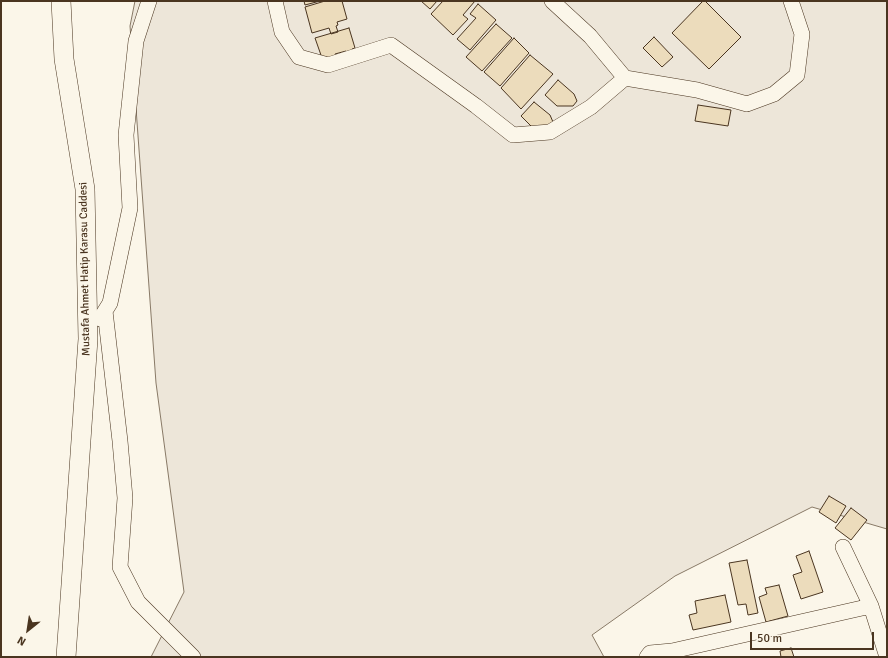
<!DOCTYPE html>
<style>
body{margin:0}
#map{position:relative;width:888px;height:658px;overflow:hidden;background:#fbf6e9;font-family:Signika,sans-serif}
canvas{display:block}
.frame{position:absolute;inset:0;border:2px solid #4a3520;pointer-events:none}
.north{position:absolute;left:8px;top:610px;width:40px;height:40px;-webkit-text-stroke:3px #fbf6e9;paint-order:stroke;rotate:210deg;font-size:11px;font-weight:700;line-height:16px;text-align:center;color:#4a3520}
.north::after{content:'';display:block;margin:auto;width:14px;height:18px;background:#4a3520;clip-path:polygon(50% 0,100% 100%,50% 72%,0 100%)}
.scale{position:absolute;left:750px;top:632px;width:124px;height:18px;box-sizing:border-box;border:2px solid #4a3520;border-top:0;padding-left:5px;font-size:12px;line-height:14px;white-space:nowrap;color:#4a3520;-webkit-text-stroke:3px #fbf6e9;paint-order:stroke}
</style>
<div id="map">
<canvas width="888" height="658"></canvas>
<div class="frame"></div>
<div class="north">N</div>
<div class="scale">50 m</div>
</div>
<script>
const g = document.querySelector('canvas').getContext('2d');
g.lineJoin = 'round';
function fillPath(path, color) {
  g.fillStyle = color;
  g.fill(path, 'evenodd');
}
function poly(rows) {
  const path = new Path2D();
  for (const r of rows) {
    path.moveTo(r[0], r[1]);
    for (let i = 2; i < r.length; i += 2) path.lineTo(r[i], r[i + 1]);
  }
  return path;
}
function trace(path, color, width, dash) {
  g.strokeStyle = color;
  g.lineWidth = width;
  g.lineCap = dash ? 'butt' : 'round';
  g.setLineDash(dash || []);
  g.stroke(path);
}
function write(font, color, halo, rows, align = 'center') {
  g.font = font + ' Signika,sans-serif';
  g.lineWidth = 3;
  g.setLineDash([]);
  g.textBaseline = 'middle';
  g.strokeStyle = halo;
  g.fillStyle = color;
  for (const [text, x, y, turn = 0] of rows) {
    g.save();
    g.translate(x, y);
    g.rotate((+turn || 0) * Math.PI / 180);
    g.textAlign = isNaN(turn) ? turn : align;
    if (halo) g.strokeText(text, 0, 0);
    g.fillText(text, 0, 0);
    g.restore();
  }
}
const green = poly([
 [135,1,887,1,887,529,812,507,675,576,592,635,604,657,151,657,184,592,156,383,130,26,135,1]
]);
fillPath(green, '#ede6d9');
trace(green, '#887966', 1);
const building = poly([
 [304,1,320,1,305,5,304,1],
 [325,1,342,1,347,19,337,22,338,25,336,26,338,32,331,34,329,28,312,33,305,7,325,1],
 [421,1,437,1,430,9,421,1],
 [443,1,475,1,463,15,468,19,453,35,431,14,443,1],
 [703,1,705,1,741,37,709,69,672,33,703,1],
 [478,4,496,20,470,50,457,39,476,18,470,14,478,4],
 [496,24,512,38,482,71,466,57,496,24],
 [349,28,355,48,352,49,353,50,346,53,346,51,335,54,336,56,328,59,327,57,322,58,315,38,349,28],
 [654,37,673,57,662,67,643,48,654,37],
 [514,38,529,53,500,86,484,72,514,38],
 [530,55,553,74,521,109,501,88,530,55],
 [558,80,574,94,577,101,573,106,557,106,545,95,558,80],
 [534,102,550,115,553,122,549,128,533,128,521,116,534,102],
 [698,105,731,110,728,126,695,121,698,105],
 [829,496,846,506,836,523,819,512,829,496],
 [851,508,867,520,851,540,835,528,851,508],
 [809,551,823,592,801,599,793,575,802,572,796,556,809,551],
 [747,560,758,613,748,615,746,604,738,605,729,563,747,560],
 [779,585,788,616,766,622,759,597,767,594,765,588,779,585],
 [725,595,731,622,693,630,689,615,697,613,695,601,725,595],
 [791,648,794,657,781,657,780,651,791,648]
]);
fillPath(building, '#ecdcbc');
trace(building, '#4a3520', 1);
const minor = poly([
 [275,1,282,32,299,57,328,65,391,45,476,106,513,135,550,132,591,107,625,78,697,90,747,104,774,94,797,75,802,34,791,1],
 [552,1,590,36,625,78],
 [105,311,120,441,125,498,120,567,138,602,193,657],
 [100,319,110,303,130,208,126,135,136,41,149,1],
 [843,547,871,606,887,657],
 [647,657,650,653,672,651,871,606]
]);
const tertiary = poly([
 [61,1,64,59,85,189,88,339,66,657]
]);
trace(minor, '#4a3520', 16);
trace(tertiary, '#4a3520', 20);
trace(minor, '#fbf6e9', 15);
trace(tertiary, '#fbf6e9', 19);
write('11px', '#4a3520', '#fbf6e9', [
 ["Mustafa Ahmet Hatip Karasu Caddesi",85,269,-91]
]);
</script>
